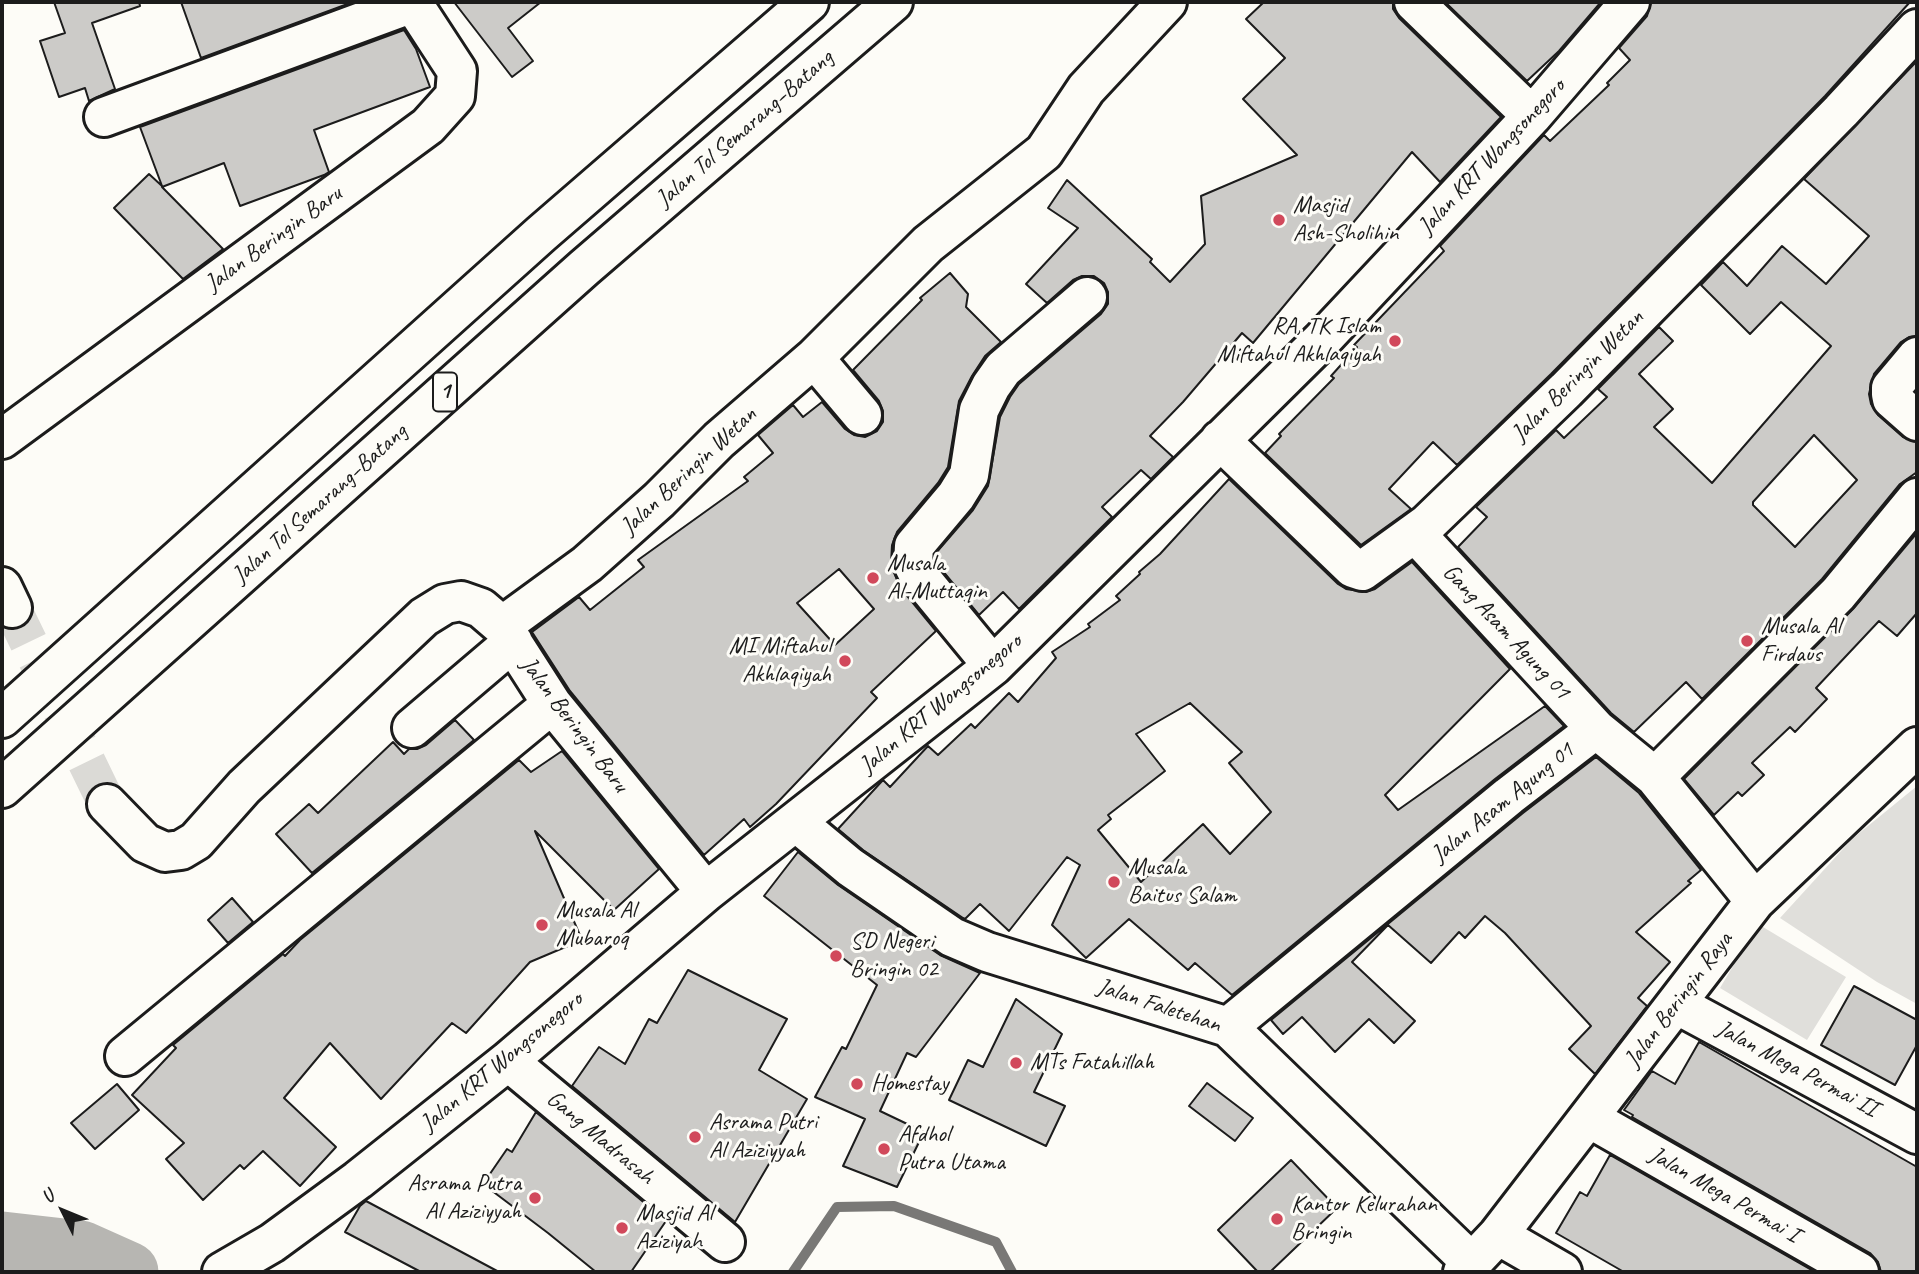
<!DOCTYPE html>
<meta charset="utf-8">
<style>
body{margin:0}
#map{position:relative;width:1919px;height:1274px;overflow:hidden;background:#fdfcf7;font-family:Caveat,sans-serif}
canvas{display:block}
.frame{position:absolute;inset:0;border:4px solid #1c1c1c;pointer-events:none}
.north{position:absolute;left:28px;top:1176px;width:70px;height:70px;-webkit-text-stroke:5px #fdfcf7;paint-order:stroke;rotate:313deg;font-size:19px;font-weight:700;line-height:28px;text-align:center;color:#1c1c1c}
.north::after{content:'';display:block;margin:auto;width:24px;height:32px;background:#1c1c1c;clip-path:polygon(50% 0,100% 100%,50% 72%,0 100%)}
</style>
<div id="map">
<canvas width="1919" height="1274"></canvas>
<div class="frame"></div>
<div class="north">U</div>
</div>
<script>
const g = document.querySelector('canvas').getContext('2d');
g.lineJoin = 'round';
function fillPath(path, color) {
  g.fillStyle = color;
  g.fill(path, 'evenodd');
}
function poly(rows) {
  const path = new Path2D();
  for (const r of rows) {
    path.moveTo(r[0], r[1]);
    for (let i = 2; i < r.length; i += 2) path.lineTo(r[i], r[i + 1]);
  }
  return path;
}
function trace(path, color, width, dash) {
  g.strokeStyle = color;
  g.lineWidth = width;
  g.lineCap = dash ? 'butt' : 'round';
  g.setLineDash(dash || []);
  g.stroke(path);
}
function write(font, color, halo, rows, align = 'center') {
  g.font = font + ' Caveat,sans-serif';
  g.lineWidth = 6;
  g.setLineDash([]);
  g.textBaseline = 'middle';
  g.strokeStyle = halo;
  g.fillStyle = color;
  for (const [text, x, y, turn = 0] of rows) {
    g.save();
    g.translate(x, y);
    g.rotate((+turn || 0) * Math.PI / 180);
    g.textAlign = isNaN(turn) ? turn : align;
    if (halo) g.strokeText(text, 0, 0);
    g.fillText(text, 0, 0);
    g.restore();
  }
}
fillPath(poly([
 [1917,786,1917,1004,1877,982,1780,918,1852,839],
 [1758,924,1846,977,1807,1040,1720,988]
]), '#e0dfdb');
trace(poly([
 [793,1272,837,1207,894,1206,996,1242,1012,1272]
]), '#797876', 10);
trace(poly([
 [2,1242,81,1251,128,1272]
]), '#b7b6b2', 61);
const building = poly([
 [54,2,139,2,140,6,92,23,115,89,89,101,85,88,59,97,40,41,65,33,54,2],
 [181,2,353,2,201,58,181,2],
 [454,2,541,2,508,28,533,61,512,77,454,2],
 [1264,2,1393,2,1393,9,1399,18,1501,117,1440,182,1412,152,1253,343,1242,333,1183,402,1150,436,1173,457,1151,479,1141,470,1102,507,1112,517,1019,609,1003,592,979,615,937,564,935,554,973,510,988,486,1000,417,1010,397,1019,384,1101,314,1108,304,1108,292,1104,283,1094,276,1082,276,1073,280,1047,303,1026,284,1078,228,1048,208,1067,180,1152,259,1150,262,1170,282,1205,244,1201,196,1297,155,1243,99,1285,58,1246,19,1264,2],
 [1445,2,1601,2,1559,51,1527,81,1445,2],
 [1651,2,1910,2,1825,96,1551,374,1457,465,1433,442,1389,489,1411,509,1361,545,1265,453,1281,436,1279,434,1334,378,1331,376,1357,347,1354,345,1444,251,1440,246,1544,135,1550,141,1609,85,1607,83,1630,60,1619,48,1647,16,1651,2],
 [404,30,416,49,430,87,314,130,329,172,324,175,240,206,224,163,162,187,223,249,183,279,114,208,149,174,162,186,140,127,404,30],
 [1917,61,1917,336,1909,337,1901,342,1874,374,1869,394,1871,404,1878,415,1903,437,1917,442,1917,472,1900,484,1822,579,1702,699,1686,682,1634,732,1611,713,1458,547,1487,517,1476,507,1556,430,1564,438,1607,397,1598,389,1659,327,1673,341,1639,374,1673,409,1654,427,1712,483,1831,346,1781,302,1750,334,1701,285,1723,262,1747,286,1782,246,1826,284,1869,236,1804,179,1917,61],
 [1814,435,1857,480,1795,547,1753,505,1753,502,1814,435],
 [950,273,968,294,966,307,1001,342,985,356,972,376,959,401,948,467,938,483,897,532,892,545,891,563,899,586,936,631,871,692,877,698,776,804,750,827,744,819,704,855,570,691,532,632,579,597,590,610,644,567,638,560,748,481,744,477,773,453,758,435,793,405,803,417,822,402,845,429,854,435,865,437,877,431,883,422,883,411,879,401,853,370,922,300,920,298,950,273],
 [839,569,874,609,835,645,797,603,839,569],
 [1229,479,1338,584,1346,589,1366,592,1375,589,1412,562,1510,669,1385,795,1398,810,1545,706,1564,726,1495,779,1232,995,1195,963,1188,970,1129,919,1086,958,1052,925,1080,865,1067,857,1009,931,980,904,965,919,963,918,863,850,838,829,883,780,890,787,928,746,938,755,971,724,975,728,1009,693,1018,702,1056,658,1052,652,1090,627,1088,624,1120,600,1116,596,1140,574,1139,572,1160,554,1229,479],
 [1190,703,1242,752,1229,763,1271,812,1230,854,1203,824,1141,882,1098,830,1111,819,1108,815,1165,771,1136,734,1190,703],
 [1916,534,1917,613,1897,636,1879,621,1816,688,1827,699,1795,732,1790,727,1752,763,1764,775,1742,796,1738,792,1714,815,1684,779,1853,609,1916,534],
 [455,720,474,740,312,873,276,834,309,804,318,813,393,742,404,754,409,749,417,749,426,745,455,720],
 [562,751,659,869,614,910,535,831,582,940,530,962,466,1033,452,1023,381,1099,330,1043,284,1098,336,1147,300,1186,263,1151,244,1169,240,1165,203,1200,166,1159,184,1143,132,1095,176,1048,173,1045,283,954,285,956,300,940,519,760,531,772,562,751],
 [1596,757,1639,793,1701,870,1688,881,1691,883,1636,932,1670,962,1638,998,1647,1006,1595,1074,1569,1049,1591,1026,1505,933,1485,916,1465,938,1459,932,1431,963,1388,925,1352,962,1415,1021,1394,1043,1369,1019,1335,1052,1302,1017,1283,1034,1271,1020,1523,813,1596,757],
 [798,852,838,885,940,955,980,973,916,1057,907,1053,880,1111,924,1132,897,1187,843,1166,865,1119,815,1097,842,1047,846,1049,877,985,764,896,798,852],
 [232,898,253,922,228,943,208,920,232,898],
 [688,970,787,1019,759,1070,807,1099,735,1222,572,1086,599,1047,625,1064,649,1019,657,1023,688,970],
 [1854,986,1917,1020,1917,1045,1895,1085,1821,1045,1854,986],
 [1016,999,1062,1034,1034,1092,1065,1106,1046,1146,949,1100,968,1060,983,1067,1016,999],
 [1699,1042,1917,1167,1917,1272,1881,1272,1878,1262,1870,1253,1632,1117,1633,1115,1624,1110,1652,1071,1675,1084,1699,1042],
 [1207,1083,1253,1118,1235,1141,1189,1106,1207,1083],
 [117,1084,139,1110,95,1149,71,1123,117,1084],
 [536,1112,666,1221,631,1272,596,1272,548,1233,483,1184,507,1149,512,1152,536,1112],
 [1610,1155,1815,1272,1624,1272,1556,1233,1580,1192,1587,1196,1610,1155],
 [1291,1160,1337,1208,1270,1272,1258,1272,1218,1230,1291,1160],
 [366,1201,499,1272,421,1272,345,1232,360,1206,366,1201]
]);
fillPath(building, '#cccbc8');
trace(building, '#1c1c1c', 2);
trace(poly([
 [12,608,107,804]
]), '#dbdad6', 38, [38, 19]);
const minor = poly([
 [1414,2,1532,116],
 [104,117,413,3],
 [1917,357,1891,388,1891,394,1892,399,1917,421],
 [814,358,928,244,1044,152,1086,89,1167,2],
 [2,439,428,126,455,96,457,71,412,2],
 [1220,440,1353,568,1362,571,1427,524,1566,390,1841,111,1917,29],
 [1416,534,1596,729],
 [2,587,12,608],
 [502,626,587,564,659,500,719,440,814,358,862,415],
 [993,666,919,576,913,564,914,546,956,496,969,475,979,410,991,386,1003,369,1087,297],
 [412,728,513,642],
 [1655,777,1838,594,1917,498],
 [107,804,145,843,165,852,181,850,196,841,244,787,424,617,445,604,461,601,481,608,502,626,552,704,706,892],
 [796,822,850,867,952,937,987,952,1228,1027,1472,1263],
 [1676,1004,1917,1134],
 [1228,1027,1509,796,1596,729,1655,777,1755,901],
 [125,1056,552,704],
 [508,1061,725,1242],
 [1589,1118,1859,1272],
 [1498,1235,1562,1272],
 [222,1272,272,1243,358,1180,508,1061,706,892,993,666,1321,341,1532,116,1630,2],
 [1463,1272,1498,1235,1755,901,1917,747]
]);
const highway = poly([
 [2,718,541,234,809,2],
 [2,788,584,268,893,2]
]);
trace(minor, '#1c1c1c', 44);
trace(highway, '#1c1c1c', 44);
trace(minor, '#fdfcf7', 38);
trace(highway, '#fdfcf7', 38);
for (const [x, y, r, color] of [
 [1279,220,7,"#d1495b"],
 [1395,341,7,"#d1495b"],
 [873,578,7,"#d1495b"],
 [1747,641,7,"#d1495b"],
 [845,661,7,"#d1495b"],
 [1114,882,7,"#d1495b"],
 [542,925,7,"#d1495b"],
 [836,956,7,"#d1495b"],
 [1016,1063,7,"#d1495b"],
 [857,1084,7,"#d1495b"],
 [695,1137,7,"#d1495b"],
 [884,1149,7,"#d1495b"],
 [535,1198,7,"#d1495b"],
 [1277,1219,7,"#d1495b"],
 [622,1228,7,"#d1495b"]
]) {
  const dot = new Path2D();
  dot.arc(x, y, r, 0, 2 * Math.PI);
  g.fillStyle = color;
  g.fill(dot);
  trace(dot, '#fdfcf7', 2.5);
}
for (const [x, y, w] of [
 [445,392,24]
]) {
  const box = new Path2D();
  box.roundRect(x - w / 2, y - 19.5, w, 39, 5);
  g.fillStyle = '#fdfcf7';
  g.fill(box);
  trace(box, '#1c1c1c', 2);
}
write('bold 23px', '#1c1c1c', null, [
 ["1",445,392]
]);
write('24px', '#1c1c1c', '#fdfcf7', [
 ["Jalan Tol Semarang–Batang",745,129,-41],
 ["Jalan KRT Wongsonegoro",1492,157,-47],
 ["Jalan Beringin Baru",274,239,-36],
 ["Jalan Beringin Wetan",1578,376,-45],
 ["Jalan Beringin Wetan",689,471,-43],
 ["Jalan Tol Semarang–Batang",320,504,-42],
 ["Gang Asam Agung 01",1506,632,47],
 ["Jalan KRT Wongsonegoro",941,704,-40],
 ["Jalan Beringin Baru",574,725,53],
 ["Jalan Asam Agung 01",1503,803,-39],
 ["Jalan Beringin Raya",1679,1000,-53],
 ["Jalan Faletehan",1159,1006,18],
 ["Jalan KRT Wongsonegoro",502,1062,-40],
 ["Jalan Mega Permai II",1797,1069,28],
 ["Gang Madrasah",600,1138,40],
 ["Jalan Mega Permai I",1724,1195,30]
]);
write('24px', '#1c1c1c', '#fdfcf7', [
 ["Masjid",1293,206],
 ["Ash-Sholihin",1293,234],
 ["RA, TK Islam",1381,327,"right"],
 ["Miftahul Akhlaqiyah",1381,355,"right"],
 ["Musala",887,564],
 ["Al-Muttaqin",887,592],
 ["Musala Al",1761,627],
 ["Firdaus",1761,655],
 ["MI Miftahul",831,647,"right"],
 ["Akhlaqiyah",831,675,"right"],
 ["Musala",1128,868],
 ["Baitus Salam",1128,896],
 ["Musala Al",556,911],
 ["Mubaroq",556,939],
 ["SD Negeri",850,942],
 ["Bringin 02",850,970],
 ["MTs Fatahillah",1030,1063],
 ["Homestay",871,1084],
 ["Asrama Putri",709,1123],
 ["Al Aziziyyah",709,1151],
 ["Afdhol",898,1135],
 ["Putra Utama",898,1163],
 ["Asrama Putra",521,1184,"right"],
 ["Al Aziziyyah",521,1212,"right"],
 ["Kantor Kelurahan",1291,1205],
 ["Bringin",1291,1233],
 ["Masjid Al",636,1214],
 ["Aziziyah",636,1242]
], 'left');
</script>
